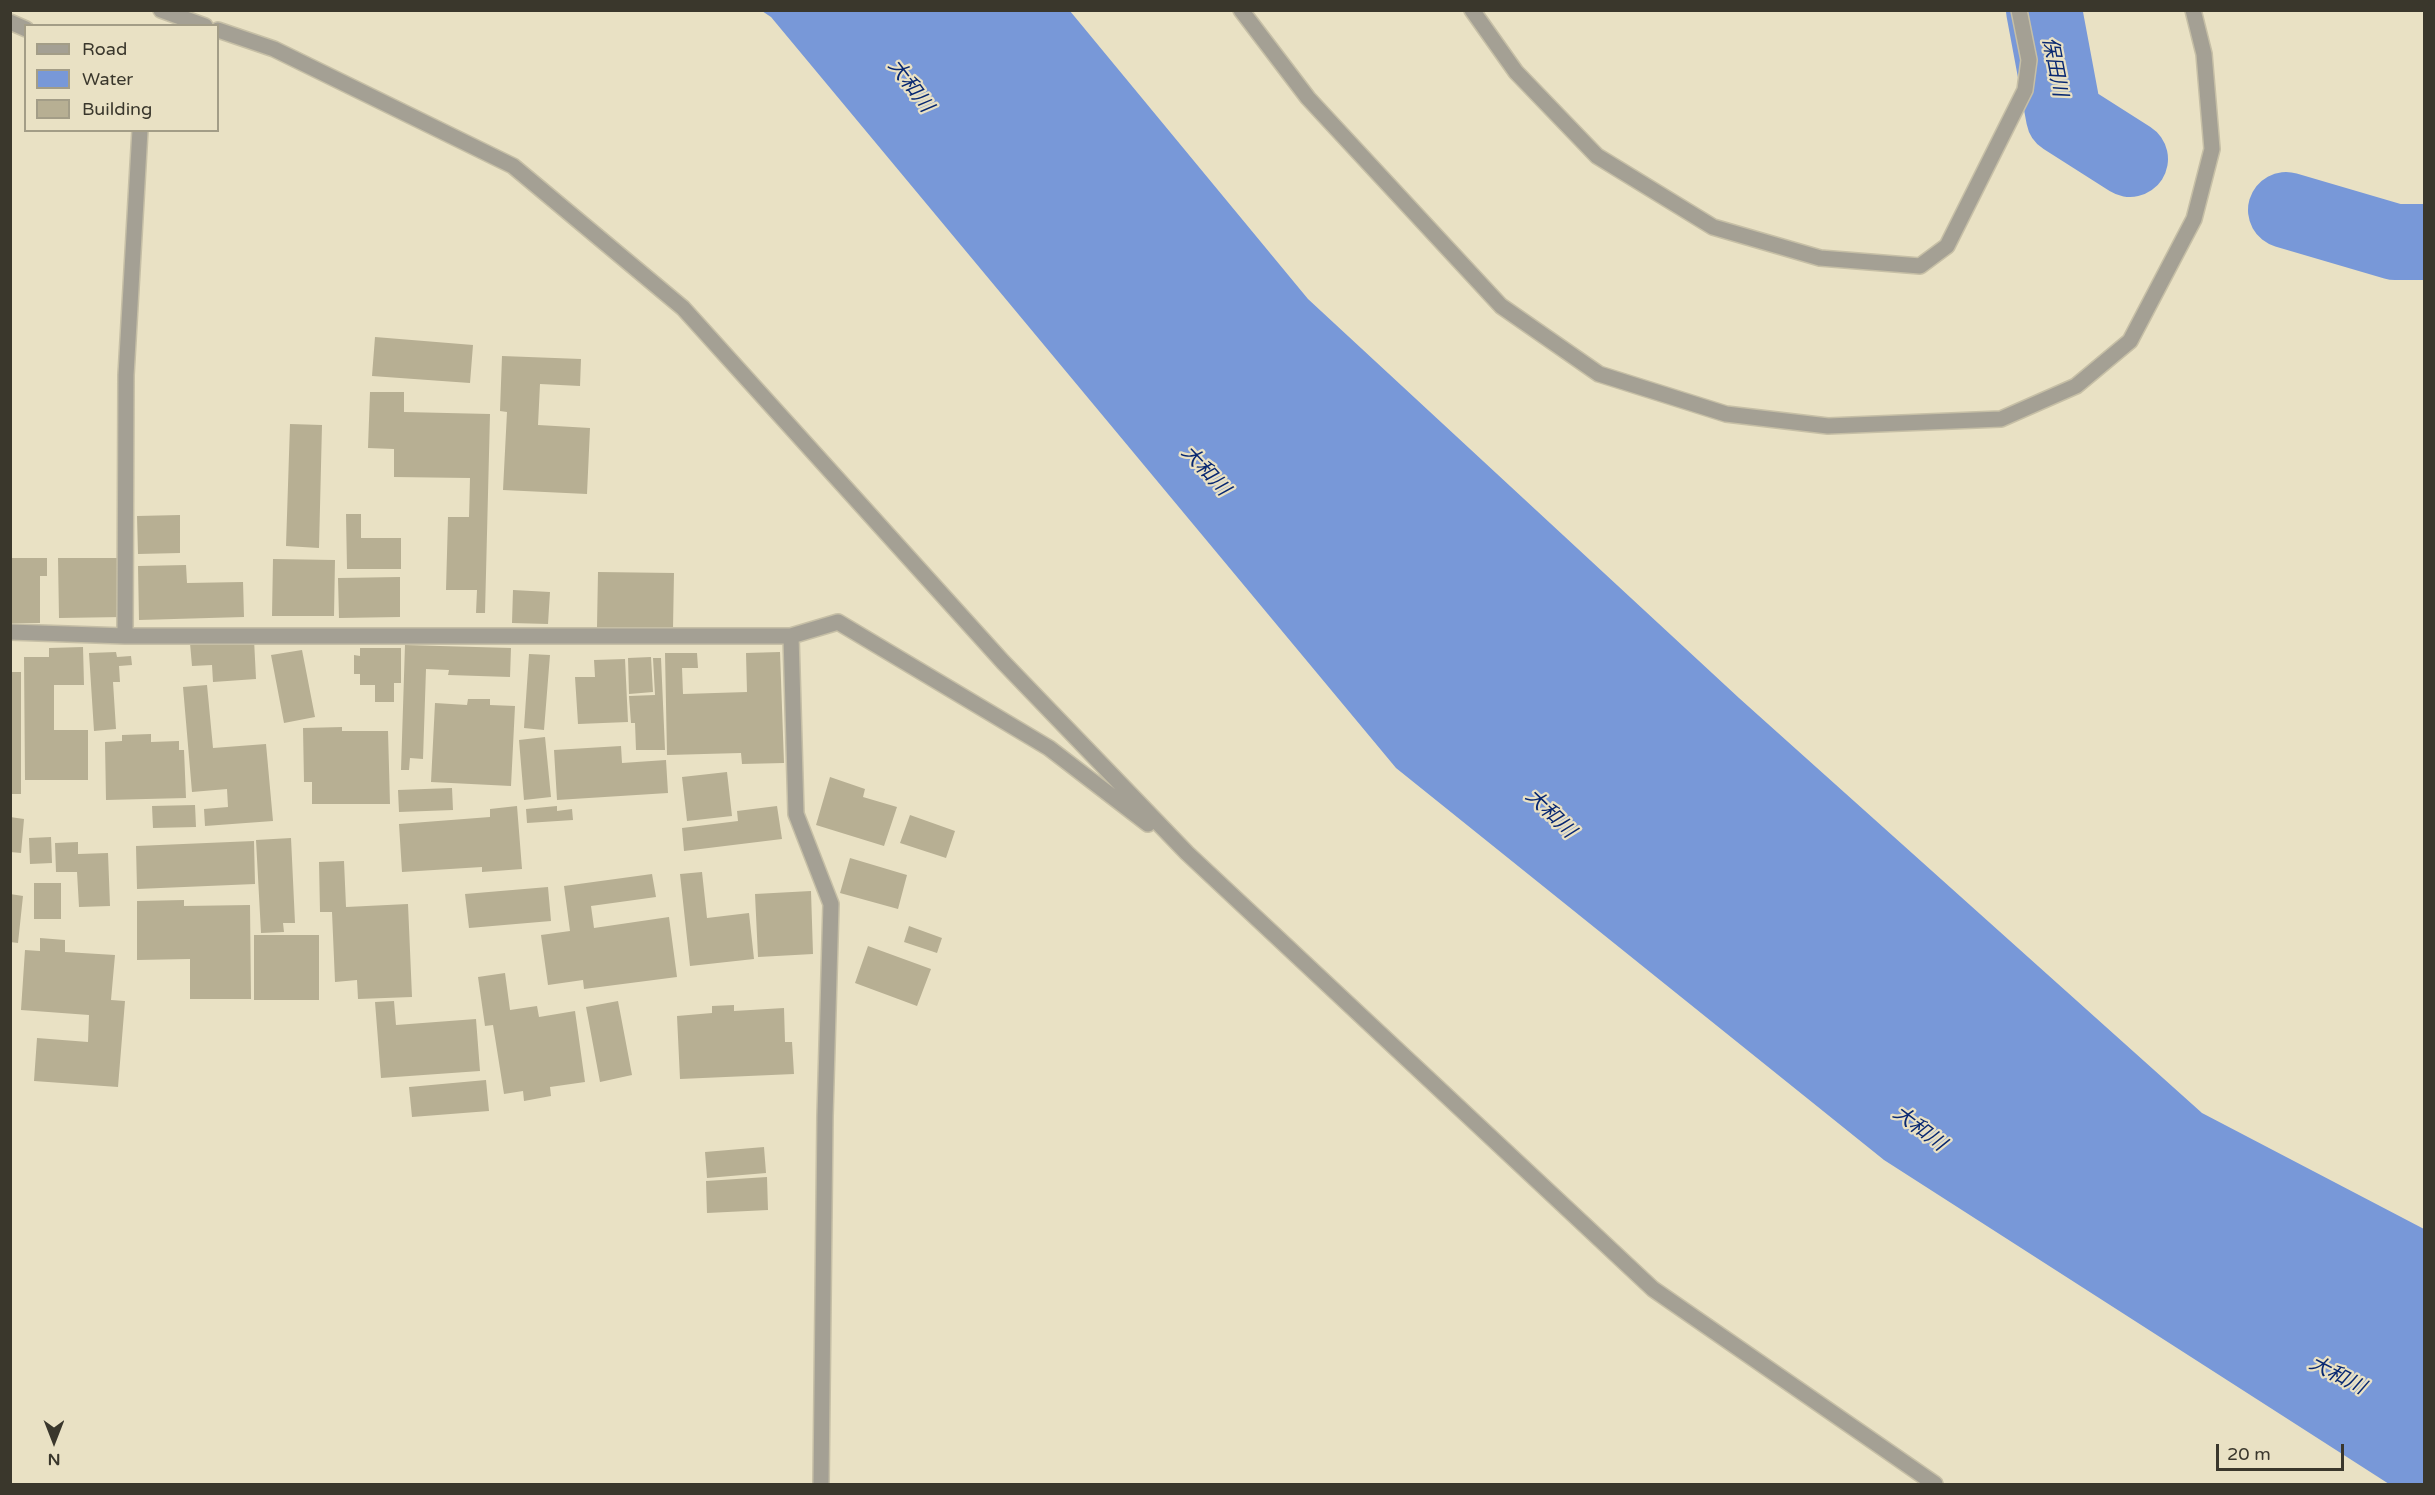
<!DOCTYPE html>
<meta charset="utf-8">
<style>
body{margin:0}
#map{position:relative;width:2435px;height:1495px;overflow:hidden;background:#e9e1c4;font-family:"Varela Round",sans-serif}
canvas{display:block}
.frame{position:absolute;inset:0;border:12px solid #3a372c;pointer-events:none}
.legend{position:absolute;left:24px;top:24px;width:195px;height:108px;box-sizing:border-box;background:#e9e1c4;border:2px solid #a39d87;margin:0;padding:8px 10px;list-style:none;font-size:18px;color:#3a372c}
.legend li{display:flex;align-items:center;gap:12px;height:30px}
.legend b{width:30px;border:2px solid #a39d87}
.north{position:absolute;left:24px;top:1411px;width:60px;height:60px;-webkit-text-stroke:4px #e9e1c4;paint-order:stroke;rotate:180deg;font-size:16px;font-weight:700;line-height:24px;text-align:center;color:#3a372c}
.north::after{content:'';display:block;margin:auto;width:21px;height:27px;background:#3a372c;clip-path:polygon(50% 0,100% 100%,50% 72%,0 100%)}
.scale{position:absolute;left:2216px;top:1444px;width:128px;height:27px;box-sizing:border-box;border:3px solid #3a372c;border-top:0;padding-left:8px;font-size:18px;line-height:21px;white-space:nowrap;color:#3a372c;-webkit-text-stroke:4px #e9e1c4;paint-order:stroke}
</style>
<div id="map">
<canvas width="2435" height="1495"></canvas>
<div class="frame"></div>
<ul class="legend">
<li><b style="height:8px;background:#a4a094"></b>Road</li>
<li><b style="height:16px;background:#7898d8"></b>Water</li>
<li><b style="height:16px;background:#b7af93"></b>Building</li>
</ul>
<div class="north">N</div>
<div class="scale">20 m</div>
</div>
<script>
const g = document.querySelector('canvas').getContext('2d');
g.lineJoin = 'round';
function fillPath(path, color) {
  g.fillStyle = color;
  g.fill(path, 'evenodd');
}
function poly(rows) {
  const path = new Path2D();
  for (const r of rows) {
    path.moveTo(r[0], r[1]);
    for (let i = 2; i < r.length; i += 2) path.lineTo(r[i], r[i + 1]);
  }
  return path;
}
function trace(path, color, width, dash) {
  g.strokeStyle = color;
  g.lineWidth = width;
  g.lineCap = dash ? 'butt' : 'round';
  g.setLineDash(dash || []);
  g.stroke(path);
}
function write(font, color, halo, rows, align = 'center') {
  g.font = font + ' "Varela Round","Noto Sans JP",sans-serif';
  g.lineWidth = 4.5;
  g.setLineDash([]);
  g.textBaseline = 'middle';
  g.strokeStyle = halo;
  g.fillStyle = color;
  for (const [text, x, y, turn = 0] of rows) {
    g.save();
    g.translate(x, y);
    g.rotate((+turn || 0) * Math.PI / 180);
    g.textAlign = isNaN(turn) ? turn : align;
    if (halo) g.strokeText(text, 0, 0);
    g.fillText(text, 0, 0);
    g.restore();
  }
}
fillPath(poly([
 [762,11,1070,11,1308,299,1739,698,2202,1113,2424,1229,2424,1484,2389,1484,1884,1160,1396,768,771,17]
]), '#7898d8');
trace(poly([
 [2044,10,2064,117,2130,159],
 [2286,210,2395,242,2424,242]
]), '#7898d8', 76);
fillPath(poly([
 [375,337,473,345,470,383,372,376],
 [502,356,581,359,580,386,540,384,538,425,590,428,587,494,503,490,507,412,500,411],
 [370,392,404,392,404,412,490,414,485,613,476,613,477,590,446,590,448,517,469,517,470,478,394,477,394,449,368,448],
 [290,424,322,425,319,548,286,546],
 [346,514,361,514,361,538,401,538,401,569,347,569],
 [180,515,180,553,138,554,137,516],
 [10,558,47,558,47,576,40,576,40,623,10,623],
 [58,558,122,558,123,617,59,618],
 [273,559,335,560,334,616,272,616],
 [186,565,187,583,243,582,244,617,139,620,138,566],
 [598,572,674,573,673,628,597,627],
 [400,577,400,617,339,618,338,578],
 [513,590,550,592,548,624,512,623],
 [254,639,256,679,213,682,212,665,192,666,190,643],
 [405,645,511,648,510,677,448,675,449,670,426,669,423,759,410,758,409,770,401,770],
 [83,647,84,685,54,685,54,730,88,730,88,780,25,780,24,657,49,657,49,648],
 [360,648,401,648,401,683,394,683,394,702,375,702,375,685,360,685,360,674,354,674,354,655,360,656],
 [302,650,315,717,284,723,271,655],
 [116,652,117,657,131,656,132,665,119,666,120,682,113,682,116,729,94,731,89,653],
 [780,652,784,763,742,764,741,753,667,755,665,653,697,653,698,668,682,668,683,694,747,692,746,653],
 [529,654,550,655,544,730,524,728],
 [651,657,653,692,629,694,628,658],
 [653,658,661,658,665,750,636,750,635,723,631,723,629,696,655,695],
 [625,659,628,722,578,724,575,677,595,677,594,660],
 [10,672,21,672,21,794,10,794],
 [207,685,213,748,266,744,273,821,205,826,204,809,228,807,227,789,192,792,183,687],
 [468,699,490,699,490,705,515,706,511,786,431,782,435,703,467,705],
 [342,727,342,731,388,731,390,804,312,804,312,782,304,782,303,728],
 [151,734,151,742,179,741,179,750,184,750,186,798,106,800,105,742,122,741,122,735],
 [545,737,551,797,524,800,519,740],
 [621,746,622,763,666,760,668,793,557,800,554,750],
 [727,772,732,816,687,821,682,777],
 [830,777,865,789,863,797,897,807,884,846,816,825],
 [452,788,453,810,399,812,398,790],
 [195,805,196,827,153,828,152,806],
 [517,806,522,869,482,872,482,867,402,872,399,824,490,817,490,809],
 [557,806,557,811,572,809,573,820,527,823,526,809],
 [777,806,782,839,684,851,682,828,738,821,737,811],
 [910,815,955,831,946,858,900,843],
 [10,817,24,819,21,853,10,852],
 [51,837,52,863,30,864,29,838],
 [291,838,295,923,283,923,284,932,261,933,256,840],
 [254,841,255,884,137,889,136,846],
 [78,842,78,854,108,853,110,906,79,907,77,872,56,872,55,843],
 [850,858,907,875,898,909,840,893],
 [344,861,346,907,408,904,412,997,358,999,357,980,335,982,332,912,320,912,319,862],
 [702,872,707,918,749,913,754,959,690,966,680,874],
 [652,874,656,897,591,906,594,928,669,917,677,977,584,989,583,980,548,985,541,935,570,931,564,886],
 [34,883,61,883,61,919,34,919],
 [548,887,551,921,469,928,465,894],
 [811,891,813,954,758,957,755,894],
 [10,894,23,896,18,943,10,942],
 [184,900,184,906,250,905,251,999,190,999,190,959,137,960,137,901],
 [909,926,942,938,937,953,904,942],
 [254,935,319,935,319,1000,254,1000],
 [40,938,65,940,65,952,115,955,111,1000,125,1001,118,1087,34,1081,37,1038,88,1042,89,1015,21,1010,25,950,40,951],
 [868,946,931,969,917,1006,855,983],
 [505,973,510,1010,537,1006,539,1017,575,1011,585,1082,550,1087,551,1096,524,1101,523,1091,504,1094,493,1025,485,1026,478,977],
 [394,1001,396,1025,476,1019,480,1071,381,1078,375,1002],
 [618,1001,632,1075,600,1082,586,1007],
 [734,1005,734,1011,784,1008,785,1042,792,1042,794,1074,680,1079,677,1016,712,1013,712,1006],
 [486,1080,489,1111,412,1117,409,1087],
 [764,1147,766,1173,707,1178,705,1152],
 [767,1177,768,1210,707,1213,706,1181]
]), '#b7af93');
const service = poly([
 [1472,10,1516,72,1597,156,1713,227,1820,258,1920,266,1947,246,2025,90,2029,60,2019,10]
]);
const minor = poly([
 [161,10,205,26],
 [1241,10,1308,98,1501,306,1599,374,1726,414,1828,426,2001,419,2076,386,2130,341,2194,219,2212,149,2204,54,2193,10],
 [10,22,26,29],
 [218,30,274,49,513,166,683,308,1003,662,1187,853,1653,1289,1935,1484],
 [10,632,125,636,791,636,838,622,1049,748,1148,824],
 [125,636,126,375,140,130],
 [791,636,796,814,831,904,825,1116,821,1484]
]);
trace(service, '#c6bfa6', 18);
trace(minor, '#c6bfa6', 18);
trace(service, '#a4a094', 15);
trace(minor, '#a4a094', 15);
write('italic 20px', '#082871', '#e9e1c4', [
 ["保田川",2054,67,79],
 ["大和川",910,86,53],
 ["大和川",1205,471,47],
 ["大和川",1550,814,44],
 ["大和川",1919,1129,37],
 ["大和川",2337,1376,27]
]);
</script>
